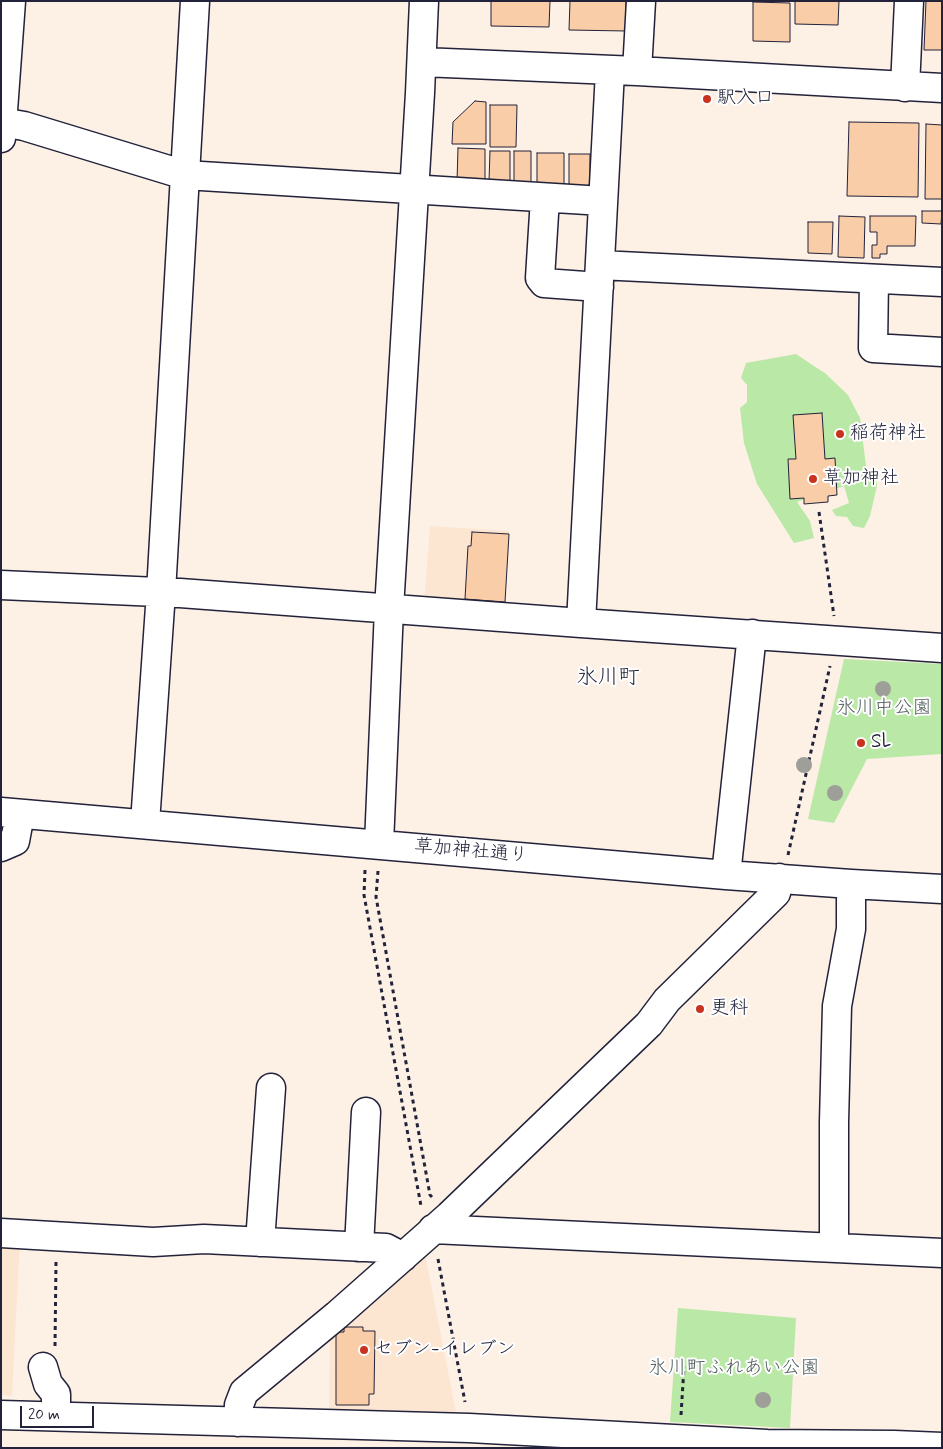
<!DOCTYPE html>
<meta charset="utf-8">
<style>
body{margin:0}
#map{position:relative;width:943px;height:1449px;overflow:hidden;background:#fdf0e5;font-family:Mynerve,sans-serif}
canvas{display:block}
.frame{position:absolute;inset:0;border:2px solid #22223b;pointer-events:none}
.scale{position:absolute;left:20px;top:1406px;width:74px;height:22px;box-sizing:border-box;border:2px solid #22223b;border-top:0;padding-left:6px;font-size:15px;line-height:18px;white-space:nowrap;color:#22223b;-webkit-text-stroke:4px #fff;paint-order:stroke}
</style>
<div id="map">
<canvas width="943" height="1449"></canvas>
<div class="frame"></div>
<div class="scale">20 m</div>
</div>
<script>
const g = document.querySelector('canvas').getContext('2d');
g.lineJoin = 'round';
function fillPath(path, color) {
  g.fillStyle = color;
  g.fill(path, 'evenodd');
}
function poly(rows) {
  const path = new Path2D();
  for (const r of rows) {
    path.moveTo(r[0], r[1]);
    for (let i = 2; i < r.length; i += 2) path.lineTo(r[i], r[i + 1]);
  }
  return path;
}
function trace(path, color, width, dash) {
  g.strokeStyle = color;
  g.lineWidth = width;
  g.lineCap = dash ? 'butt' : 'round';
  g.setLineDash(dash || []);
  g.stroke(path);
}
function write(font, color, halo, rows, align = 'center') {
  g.font = font + ' Mynerve,"Klee One",sans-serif';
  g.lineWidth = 4;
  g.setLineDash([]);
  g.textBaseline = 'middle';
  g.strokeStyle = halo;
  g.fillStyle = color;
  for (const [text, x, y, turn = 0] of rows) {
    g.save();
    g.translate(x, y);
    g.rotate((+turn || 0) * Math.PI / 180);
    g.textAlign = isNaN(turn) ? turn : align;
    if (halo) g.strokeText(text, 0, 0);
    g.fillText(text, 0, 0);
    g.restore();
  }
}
fillPath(poly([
 [430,526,509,531,503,610,424,604],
 [1,1240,20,1241,12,1396,1,1395],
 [424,1249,456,1412,329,1409,330,1331]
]), '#fce6d2');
fillPath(poly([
 [796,354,826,374,848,395,860,418,866,466,876,477,877,486,870,516,864,528,853,526,847,517,836,516,832,510,849,503,844,486,797,502,810,521,814,538,794,543,757,484,744,443,740,408,747,402,747,385,741,378,746,363],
 [844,659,942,664,942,754,867,759,834,823,808,819],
 [678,1308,796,1318,790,1428,670,1422]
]), '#bae8a6');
const building = poly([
 [491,1,550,1,549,27,491,26,491,1],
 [570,1,626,1,626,31,569,30,570,1],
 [795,1,839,1,838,25,795,24,795,1],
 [926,1,942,1,942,50,924,50,926,1],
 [753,2,790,3,790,42,753,41,753,2],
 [475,101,486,102,486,144,452,144,453,122,475,101],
 [490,105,517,105,516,147,490,147,490,105],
 [849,122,919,123,918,197,847,196,849,122],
 [926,124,942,125,942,199,925,199,926,124],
 [458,148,485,149,485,183,457,182,458,148],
 [490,151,510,151,510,181,489,181,490,151],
 [514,151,531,151,531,184,514,184,514,151],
 [537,153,564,153,564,186,537,185,537,153],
 [569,154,590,154,590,187,569,187,569,154],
 [922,211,942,211,941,224,922,223,922,211],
 [839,216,865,217,864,258,838,257,839,216],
 [870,216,916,216,915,246,887,246,887,254,880,254,880,258,872,258,872,245,877,245,877,232,870,232,870,216],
 [808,222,833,222,832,254,808,253,808,222],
 [822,413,825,459,835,458,837,495,828,496,828,502,804,504,804,498,790,499,788,459,796,459,793,415,822,413],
 [472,532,509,534,505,602,465,599,468,546,471,546,472,532],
 [344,1327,363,1327,363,1331,375,1331,374,1394,369,1394,369,1405,336,1405,336,1332,344,1332,344,1327]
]);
fillPath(building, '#f8cda7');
trace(building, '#22223b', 1);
const minor = poly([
 [422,62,637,71,942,88],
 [637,71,641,1],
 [905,87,909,1],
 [1,122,24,126,185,175,603,201],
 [1,138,11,1],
 [545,198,540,278,544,283,599,287],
 [600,265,942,282],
 [874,279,873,348,942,352],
 [1,585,180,593,581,623,942,648],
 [581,623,610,71],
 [1,812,726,875,851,884,942,889],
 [145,823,161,592,195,1],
 [379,844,389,609,420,93,424,1],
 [1,847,15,841,20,814],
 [726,875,752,634],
 [433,1229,942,1253],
 [1,1233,153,1242,204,1239,386,1248,403,1257],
 [260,1242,271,1088],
 [359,1247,366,1112],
 [834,1248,834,1122,837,1006,851,929,851,884],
 [43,1367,48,1384,56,1394,56,1416],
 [1,1415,469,1428,767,1444,894,1445,942,1447],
 [238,1422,239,1405,244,1392,337,1315,449,1216,649,1024,667,1000,776,893,779,878]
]);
trace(minor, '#22223b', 31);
trace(poly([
 [819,512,834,616],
 [788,855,830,666],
 [365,870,364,895,421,1206],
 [378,871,376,897,430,1195,432,1197],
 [438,1259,465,1402],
 [55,1346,56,1262],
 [681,1415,684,1367]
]), '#22223b', 3, [4, 4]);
trace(minor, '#fff', 28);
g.fillStyle = '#9e9f99';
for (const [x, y] of [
 [883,689],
 [804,765],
 [835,793],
 [763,1400]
]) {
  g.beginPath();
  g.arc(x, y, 8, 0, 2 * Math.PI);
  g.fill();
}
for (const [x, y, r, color] of [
 [707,99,5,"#c8321e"],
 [840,434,5,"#c8321e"],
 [813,479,5,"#c8321e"],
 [861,743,5,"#c8321e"],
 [700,1009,5,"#c8321e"],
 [364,1350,5,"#c8321e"]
]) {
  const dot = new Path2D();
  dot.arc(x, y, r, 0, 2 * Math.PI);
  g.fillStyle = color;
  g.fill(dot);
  trace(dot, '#fff', 2);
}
write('19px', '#22223b', '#fff', [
 ["駅入口",717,99],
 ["稲荷神社",850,434],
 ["草加神社",823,479],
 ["SL",871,743],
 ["更科",710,1009],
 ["セブン-イレブン",374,1350]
], 'left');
write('19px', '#505d5b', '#fff', [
 ["氷川中公園",884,709],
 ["氷川町ふれあい公園",734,1369]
]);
write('19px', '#22223b', '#fff', [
 ["草加神社通り",471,852,5]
]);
write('21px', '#22223b', '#fff', [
 ["氷川町",608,679]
]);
</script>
